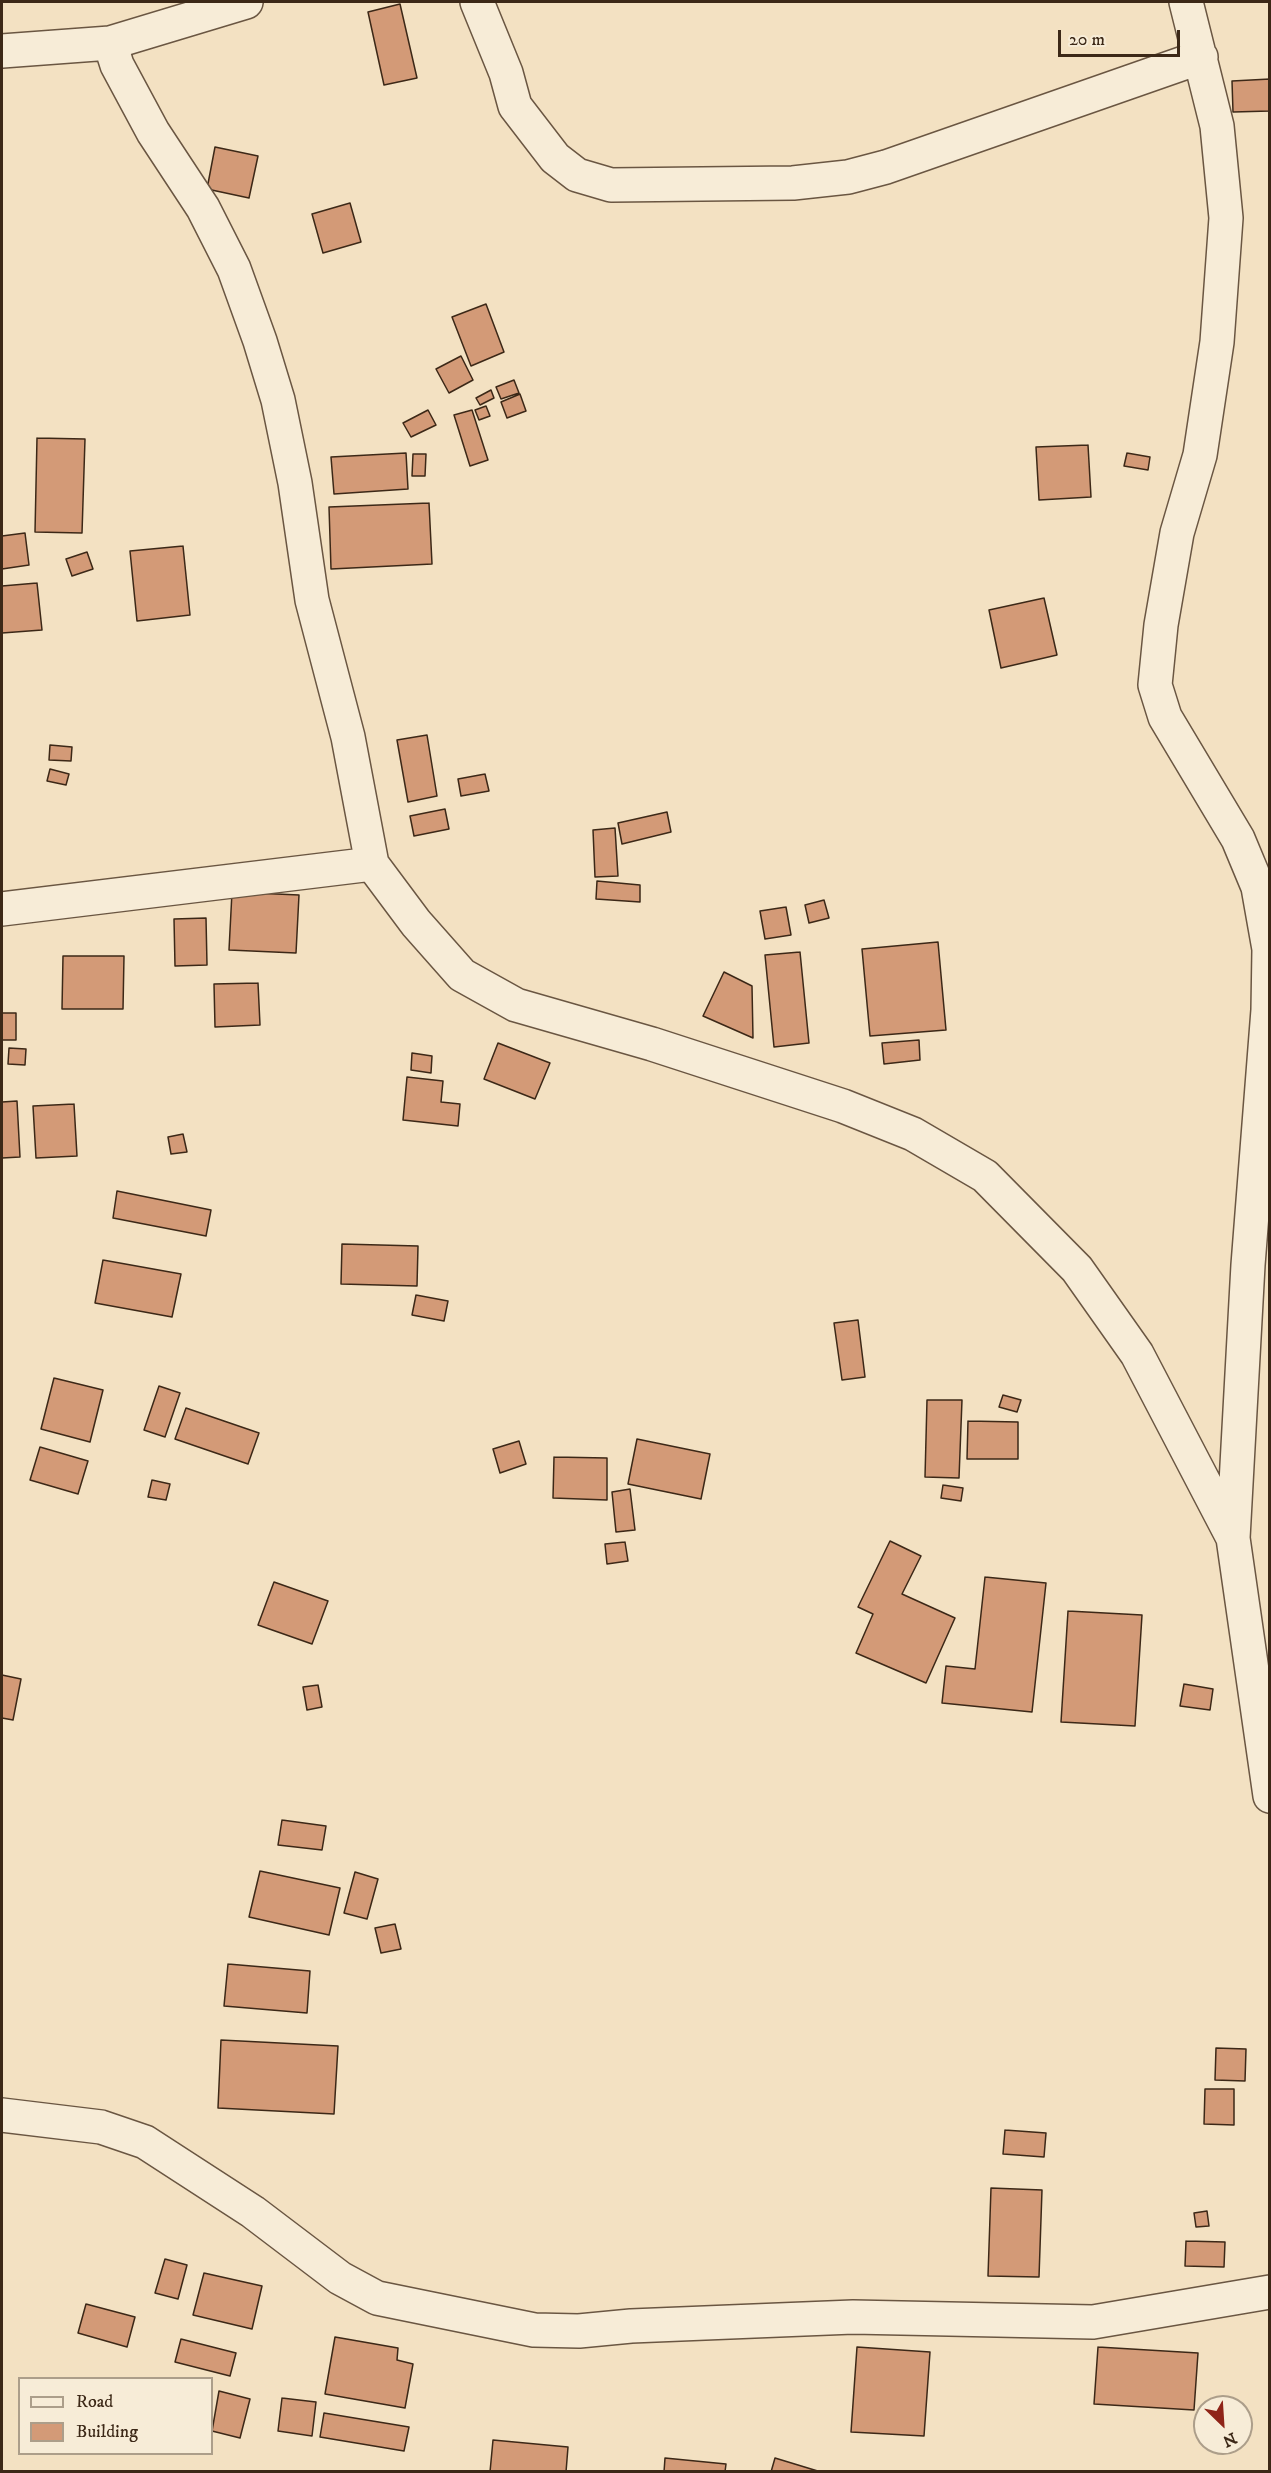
<!DOCTYPE html>
<style>
body{margin:0}
#map{position:relative;width:1271px;height:2473px;overflow:hidden;background:#f3e1c2;font-family:"IM FELL DW Pica",serif}
canvas{display:block}
.frame{position:absolute;inset:0;border:3px solid #3c2817;pointer-events:none}
.legend{position:absolute;left:18px;top:2377px;width:195px;height:78px;box-sizing:border-box;background:#f7ecd7;border:2px solid #ac9e8a;margin:0;padding:8px 10px;list-style:none;font-size:18px;color:#3c2817}
.legend li{display:flex;align-items:center;gap:12px;height:30px}
.legend b{width:30px;border:2px solid #ac9e8a}
.north{position:absolute;left:1193px;top:2395px;width:60px;height:60px;box-sizing:border-box;background:#f7ecd7;border:2px solid #ac9e8a;border-radius:50%;rotate:155deg;font-size:16px;font-weight:700;line-height:24px;text-align:center;color:#3c2817}
.north::after{content:'';display:block;margin:auto;width:21px;height:27px;background:#8f2418;clip-path:polygon(50% 0,100% 100%,50% 72%,0 100%)}
.scale{position:absolute;left:1058px;top:30px;width:122px;height:27px;box-sizing:border-box;border:3px solid #3c2817;border-top:0;padding-left:8px;font-size:18px;line-height:21px;white-space:nowrap;color:#3c2817;-webkit-text-stroke:4px #f7ecd7;paint-order:stroke}
</style>
<div id="map">
<canvas width="1271" height="2473"></canvas>
<div class="frame"></div>
<ul class="legend">
<li><b style="height:8px;background:#f7ecd7"></b>Road</li>
<li><b style="height:16px;background:#d39a77"></b>Building</li>
</ul>
<div class="north">N</div>
<div class="scale">20 m</div>
</div>
<script>
const g = document.querySelector('canvas').getContext('2d');
g.lineJoin = 'round';
function fillPath(path, color) {
  g.fillStyle = color;
  g.fill(path, 'evenodd');
}
function poly(rows) {
  const path = new Path2D();
  for (const r of rows) {
    path.moveTo(r[0], r[1]);
    for (let i = 2; i < r.length; i += 2) path.lineTo(r[i], r[i + 1]);
  }
  return path;
}
function trace(path, color, width, dash) {
  g.strokeStyle = color;
  g.lineWidth = width;
  g.lineCap = dash ? 'butt' : 'round';
  g.setLineDash(dash || []);
  g.stroke(path);
}
const building = poly([
 [400,4,417,78,384,85,368,12,400,4],
 [1270,79,1270,111,1233,112,1232,81,1270,79],
 [215,147,258,156,249,198,207,189,215,147],
 [350,203,361,242,323,253,312,214,350,203],
 [486,304,504,352,471,366,452,317,486,304],
 [461,356,473,380,449,393,436,369,461,356],
 [514,380,519,393,501,399,496,387,514,380],
 [491,390,494,398,480,405,476,398,491,390],
 [520,394,526,411,507,418,501,402,520,394],
 [486,406,490,416,479,420,475,410,486,406],
 [428,410,436,425,411,437,403,423,428,410],
 [472,410,488,460,470,466,454,415,472,410],
 [37,438,85,439,82,533,35,532,37,438],
 [1088,445,1091,497,1039,500,1036,447,1088,445],
 [406,453,408,489,334,494,331,457,406,453],
 [1127,453,1150,457,1148,470,1124,466,1127,453],
 [413,454,426,454,425,476,412,476,413,454],
 [429,503,432,564,331,569,329,507,429,503],
 [25,533,29,565,2,569,2,536,25,533],
 [183,546,190,615,137,621,130,551,183,546],
 [87,552,93,569,72,576,66,559,87,552],
 [37,583,42,630,2,633,2,586,37,583],
 [1044,598,1057,655,1001,668,989,610,1044,598],
 [427,735,437,796,408,802,397,740,427,735],
 [50,745,72,747,71,761,49,760,50,745],
 [50,769,69,774,66,785,47,781,50,769],
 [485,774,489,791,461,796,458,779,485,774],
 [445,809,449,829,414,836,410,816,445,809],
 [667,812,671,832,622,844,618,823,667,812],
 [615,828,618,876,595,877,593,830,615,828],
 [597,881,640,885,640,902,596,899,597,881],
 [232,892,299,895,296,953,229,950,232,892],
 [824,900,829,918,809,923,805,905,824,900],
 [786,907,791,935,765,939,760,911,786,907],
 [206,918,207,965,175,966,174,919,206,918],
 [938,942,946,1030,870,1036,862,949,938,942],
 [800,952,809,1043,774,1047,765,955,800,952],
 [63,956,124,956,123,1009,62,1009,63,956],
 [724,972,752,986,753,1038,703,1016,724,972],
 [258,983,260,1025,215,1027,214,984,258,983],
 [2,1013,16,1013,16,1040,2,1040,2,1013],
 [919,1040,920,1060,884,1064,882,1043,919,1040],
 [498,1043,550,1063,535,1099,484,1079,498,1043],
 [9,1048,26,1049,25,1065,8,1064,9,1048],
 [412,1053,432,1056,431,1073,411,1070,412,1053],
 [407,1077,443,1081,441,1102,460,1104,458,1126,403,1120,407,1077],
 [17,1101,20,1157,2,1158,2,1102,17,1101],
 [74,1104,77,1156,36,1158,33,1106,74,1104],
 [183,1134,187,1152,171,1154,168,1137,183,1134],
 [117,1191,211,1210,206,1236,113,1218,117,1191],
 [342,1244,418,1246,417,1286,341,1284,342,1244],
 [103,1260,181,1274,172,1317,95,1303,103,1260],
 [416,1295,448,1301,444,1321,412,1315,416,1295],
 [858,1320,865,1377,842,1380,834,1323,858,1320],
 [54,1378,103,1390,90,1442,41,1429,54,1378],
 [159,1386,180,1393,165,1437,144,1430,159,1386],
 [1003,1395,1021,1400,1017,1412,999,1407,1003,1395],
 [927,1400,962,1400,959,1478,925,1477,927,1400],
 [186,1408,259,1433,248,1464,175,1439,186,1408],
 [968,1421,1018,1422,1018,1459,967,1459,968,1421],
 [637,1439,710,1454,701,1499,628,1484,637,1439],
 [519,1441,526,1464,500,1473,493,1449,519,1441],
 [40,1447,88,1461,78,1494,30,1480,40,1447],
 [554,1457,607,1458,607,1500,553,1498,554,1457],
 [152,1480,170,1484,166,1500,148,1497,152,1480],
 [943,1485,963,1488,961,1501,941,1498,943,1485],
 [630,1489,635,1530,616,1532,612,1492,630,1489],
 [890,1541,921,1556,902,1594,955,1618,926,1683,856,1653,873,1614,858,1607,890,1541],
 [625,1542,628,1561,607,1564,605,1544,625,1542],
 [985,1577,1046,1583,1032,1712,942,1703,946,1666,975,1669,985,1577],
 [274,1582,328,1601,312,1644,258,1625,274,1582],
 [1068,1611,1142,1615,1135,1726,1061,1722,1068,1611],
 [2,1675,21,1679,13,1720,2,1718,2,1675],
 [1184,1684,1213,1689,1210,1710,1180,1706,1184,1684],
 [318,1685,322,1707,307,1710,303,1687,318,1685],
 [282,1820,326,1826,322,1850,278,1845,282,1820],
 [260,1871,340,1888,329,1935,249,1917,260,1871],
 [355,1872,378,1879,367,1919,344,1913,355,1872],
 [395,1924,401,1949,381,1953,375,1928,395,1924],
 [228,1964,310,1971,307,2013,224,2006,228,1964],
 [221,2040,338,2046,334,2114,218,2108,221,2040],
 [1216,2048,1246,2049,1245,2081,1215,2080,1216,2048],
 [1205,2089,1234,2089,1234,2125,1204,2124,1205,2089],
 [1005,2130,1046,2133,1044,2157,1003,2154,1005,2130],
 [991,2188,1042,2190,1039,2277,988,2276,991,2188],
 [1207,2211,1209,2226,1196,2227,1194,2213,1207,2211],
 [1186,2241,1225,2242,1224,2267,1185,2266,1186,2241],
 [165,2259,187,2265,178,2299,155,2293,165,2259],
 [204,2273,262,2286,252,2329,193,2315,204,2273],
 [86,2304,135,2317,127,2347,78,2333,86,2304],
 [335,2337,398,2348,397,2360,413,2364,405,2408,325,2394,335,2337],
 [181,2339,236,2353,230,2376,175,2362,181,2339],
 [857,2347,930,2352,924,2436,851,2432,857,2347],
 [1098,2347,1198,2353,1194,2410,1094,2404,1098,2347],
 [219,2391,250,2399,240,2438,212,2431,219,2391],
 [282,2398,316,2402,312,2436,278,2431,282,2398],
 [324,2413,409,2427,404,2451,320,2437,324,2413],
 [493,2440,568,2447,566,2472,490,2472,493,2440],
 [665,2458,726,2464,725,2472,664,2472,665,2458],
 [775,2458,821,2472,771,2472,775,2458]
]);
fillPath(building, '#d39a77');
trace(building, '#3c2817', 1.5);
const minor = poly([
 [246,2,110,43,117,65,153,132,203,208,234,269,260,341,278,400,295,483,312,600,348,737,372,864],
 [477,2,506,73,515,106,555,158,577,175,611,185,793,183,848,177,886,167,1201,57],
 [1186,2,1217,126,1226,218,1217,342,1200,455,1177,533,1161,625,1155,685,1165,717,1238,839,1258,887,1269,949,1268,1010,1248,1265,1233,1538,1270,1796],
 [2,51,110,43],
 [2,909,372,864,416,923,462,975,516,1005,652,1044,843,1106,913,1134,985,1176,1077,1269,1137,1354,1232,1536],
 [2,2115,101,2127,145,2142,253,2212,340,2278,377,2298,534,2330,579,2331,631,2326,853,2317,1093,2322,1270,2292]
]);
trace(minor, '#6a5642', 36);
trace(minor, '#f7ecd7', 33);
</script>
